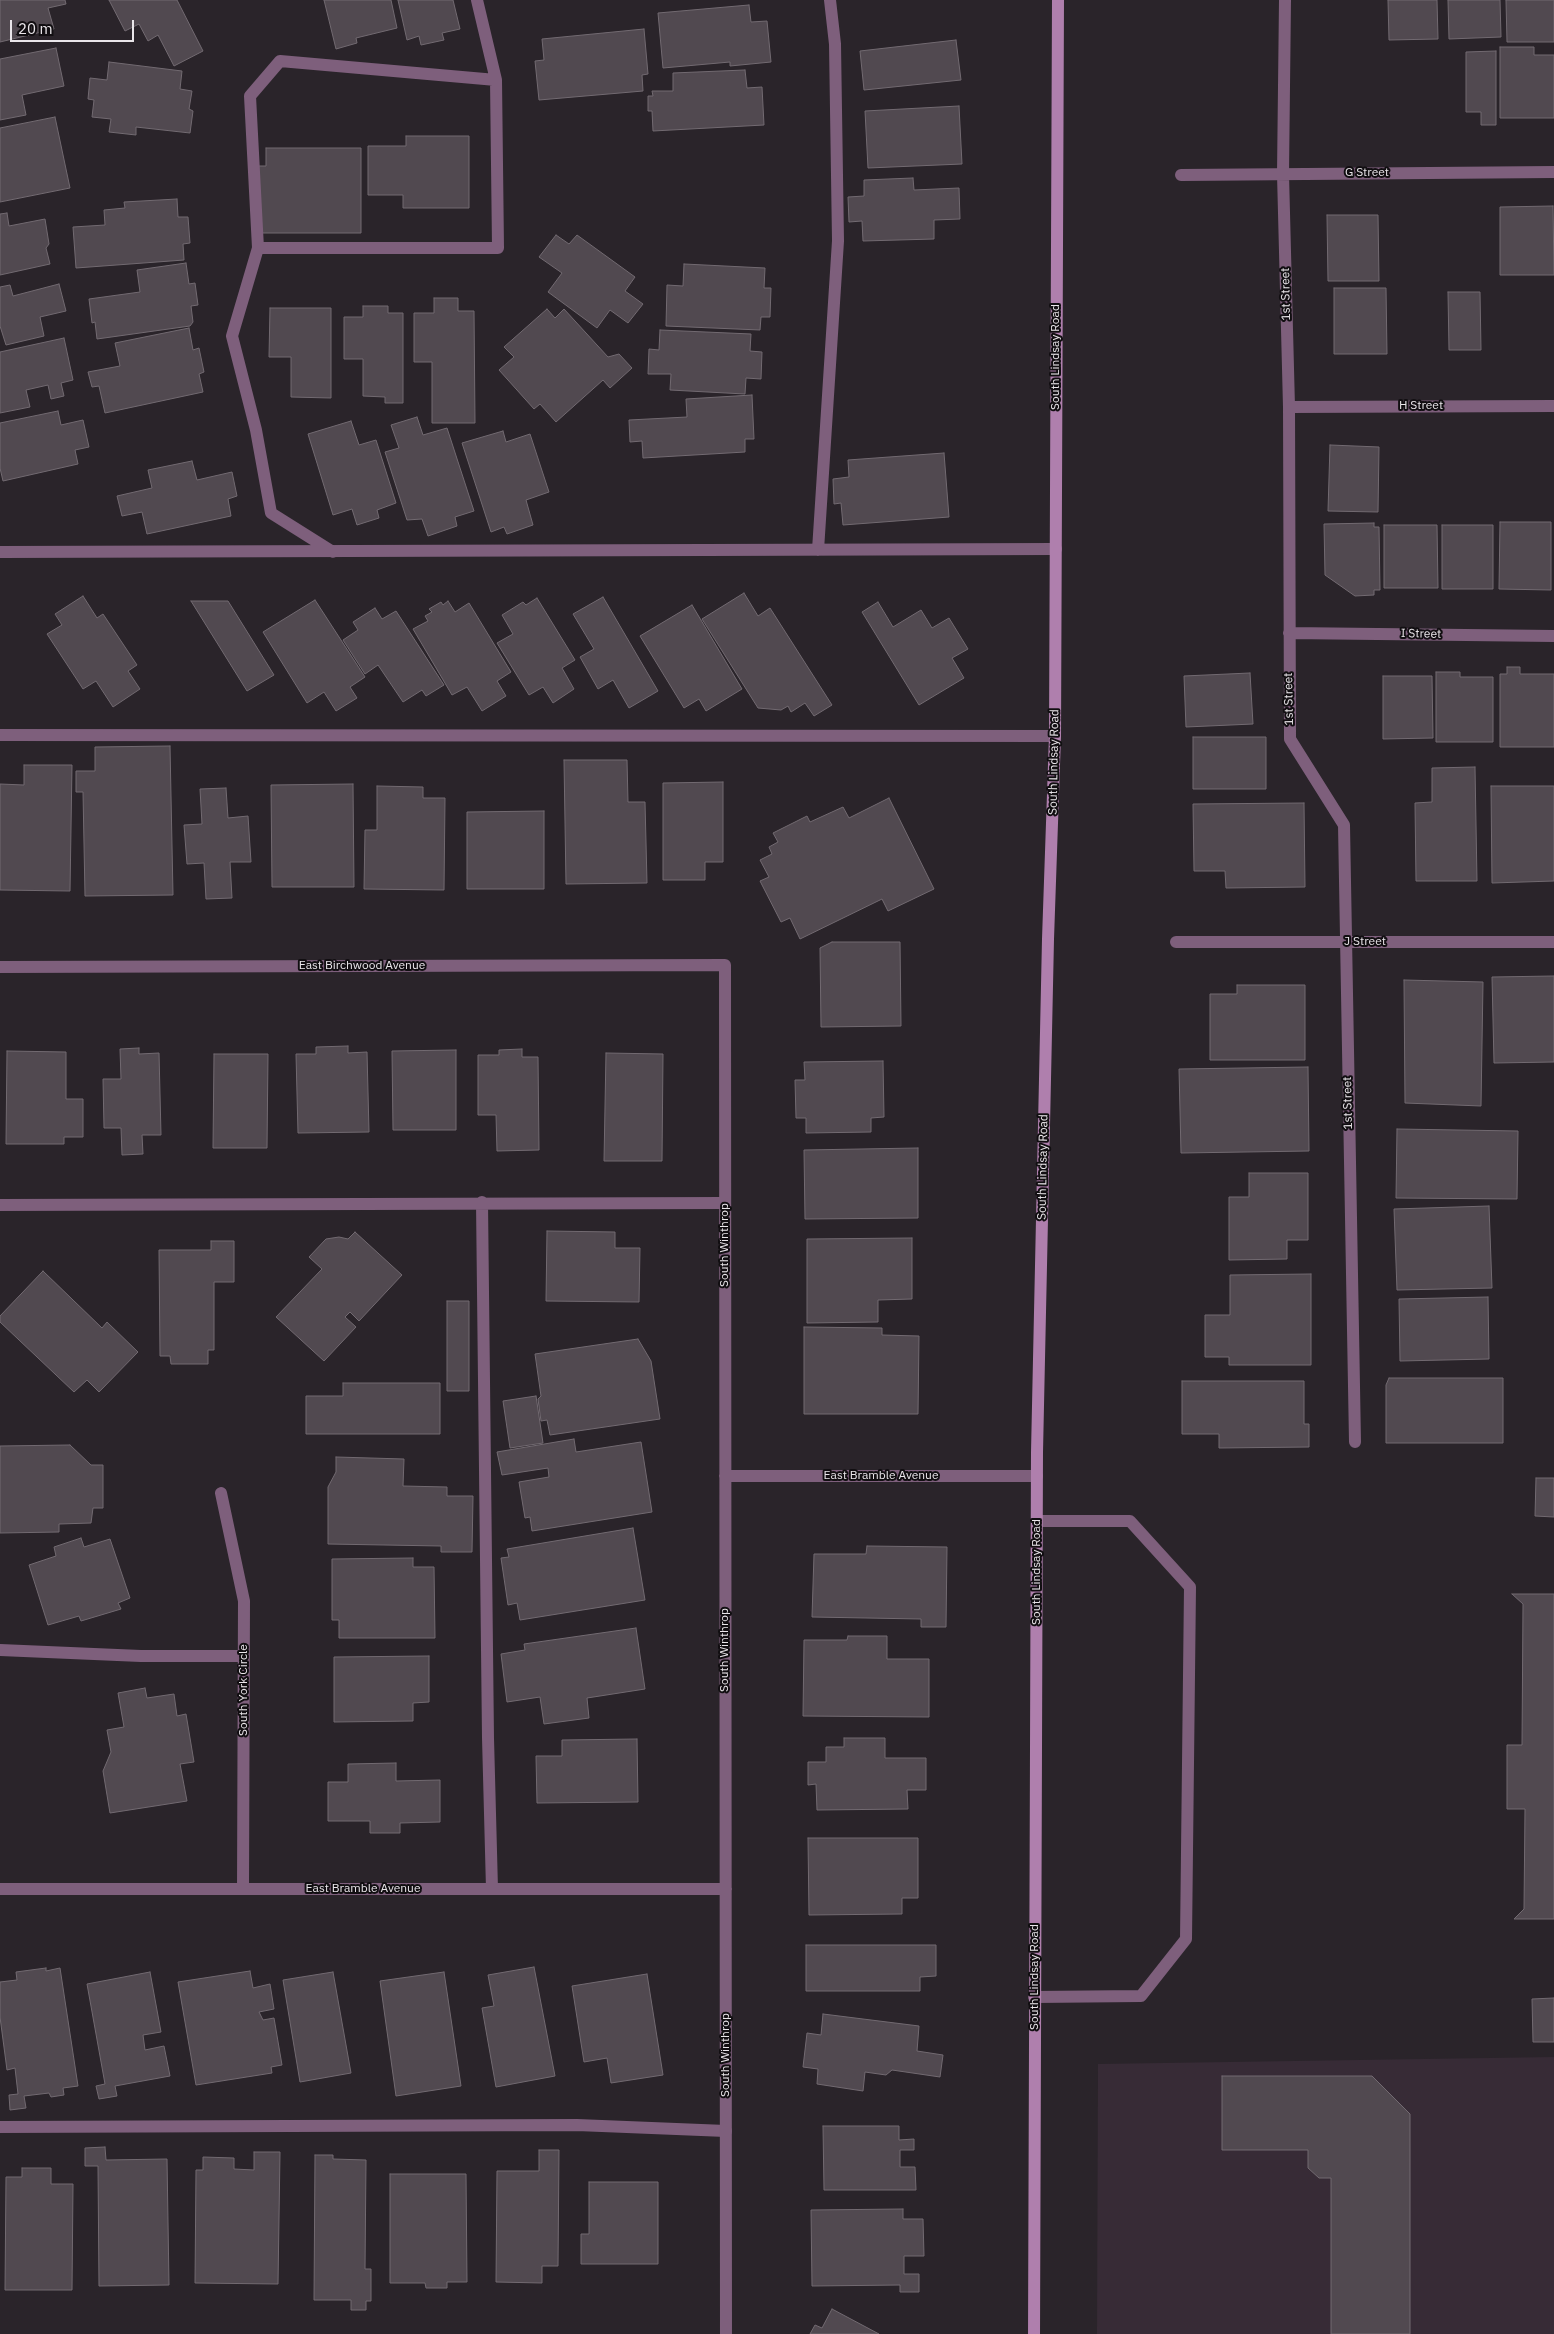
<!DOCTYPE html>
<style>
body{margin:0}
#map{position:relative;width:1554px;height:2334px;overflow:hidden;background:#2a242a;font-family:"IBM Plex Sans",sans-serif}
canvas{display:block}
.scale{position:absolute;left:10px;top:20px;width:124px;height:22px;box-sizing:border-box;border:2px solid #eae6ea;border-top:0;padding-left:6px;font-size:15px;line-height:18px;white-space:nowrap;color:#eae6ea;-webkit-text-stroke:4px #110e11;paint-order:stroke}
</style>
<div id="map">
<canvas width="1554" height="2334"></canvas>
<div class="scale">20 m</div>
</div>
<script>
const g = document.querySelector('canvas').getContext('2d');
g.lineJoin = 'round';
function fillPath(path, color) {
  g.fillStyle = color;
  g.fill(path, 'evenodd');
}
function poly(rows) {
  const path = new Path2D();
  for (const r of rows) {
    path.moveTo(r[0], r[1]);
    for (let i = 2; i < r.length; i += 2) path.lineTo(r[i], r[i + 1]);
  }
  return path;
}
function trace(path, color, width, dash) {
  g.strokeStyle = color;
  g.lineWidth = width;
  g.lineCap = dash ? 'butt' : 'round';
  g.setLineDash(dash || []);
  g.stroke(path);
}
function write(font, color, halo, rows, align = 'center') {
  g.font = font + ' "IBM Plex Sans",sans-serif';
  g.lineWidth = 4;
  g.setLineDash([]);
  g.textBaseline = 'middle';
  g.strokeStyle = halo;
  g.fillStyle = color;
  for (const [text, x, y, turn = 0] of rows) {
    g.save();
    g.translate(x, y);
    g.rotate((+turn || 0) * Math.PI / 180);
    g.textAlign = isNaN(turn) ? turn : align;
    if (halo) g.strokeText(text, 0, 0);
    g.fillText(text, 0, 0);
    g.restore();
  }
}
fillPath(poly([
 [1554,2057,1554,2334,1097,2334,1098,2064]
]), '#372b36');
const building = poly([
 [0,0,65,0,66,4,48,8,54,29,0,42,0,0],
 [109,0,177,0,203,51,174,66,158,35,148,41,139,24,125,31,109,0],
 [324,0,391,0,397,28,356,38,357,43,336,49,324,0],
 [398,0,453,0,460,29,442,33,444,40,421,45,419,36,407,40,398,0],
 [1388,0,1437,0,1438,39,1389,40,1388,0],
 [1448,0,1500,0,1501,37,1449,39,1448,0],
 [1506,0,1554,0,1554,42,1507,42,1506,0],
 [749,5,751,22,767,21,771,62,730,66,730,62,663,68,658,13,749,5],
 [644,29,648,74,642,75,643,91,539,100,535,61,544,60,542,39,644,29],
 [956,40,961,80,864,90,860,51,956,40],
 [1500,47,1534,47,1534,55,1554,55,1554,118,1500,118,1500,47],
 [56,48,64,86,22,95,26,115,0,120,0,59,56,48],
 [1496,51,1496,125,1481,125,1481,112,1466,112,1466,52,1496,51],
 [109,62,182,71,180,89,192,91,189,109,193,111,190,133,136,127,136,135,109,132,111,119,92,117,94,100,88,99,90,78,107,80,109,62],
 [745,70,747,88,762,87,764,125,653,131,652,111,648,111,648,96,653,96,652,91,673,91,673,73,745,70],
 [959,106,962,164,868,168,865,111,959,106],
 [55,117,70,188,0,202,0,128,55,117],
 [406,136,469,136,469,208,403,208,403,195,368,195,368,146,406,146,406,136],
 [266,148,361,148,361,233,258,233,258,166,266,166,266,148],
 [913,178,914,190,959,188,960,219,934,220,934,239,863,241,862,221,849,222,848,197,864,196,864,180,913,178],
 [177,199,178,217,188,217,190,243,183,244,184,260,76,268,73,227,105,225,104,210,125,208,124,202,177,199],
 [1553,206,1554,275,1500,275,1500,207,1553,206],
 [7,213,9,226,45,219,49,244,46,248,50,264,0,275,0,214,7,213],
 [1327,215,1378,215,1379,281,1328,281,1327,215],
 [556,235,569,244,577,235,635,277,625,291,643,304,628,323,610,310,597,328,548,292,562,273,539,257,556,235],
 [186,263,189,284,195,283,198,305,191,306,193,322,190,326,97,339,95,322,92,323,89,299,140,292,137,270,186,263],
 [684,264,765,268,764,288,771,288,770,317,761,317,760,330,666,326,667,285,683,286,684,264],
 [59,284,66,311,40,317,44,336,6,345,0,326,0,287,10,285,13,296,59,284],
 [1334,288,1386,288,1387,354,1334,354,1334,288],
 [1448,292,1480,292,1481,350,1449,350,1448,292],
 [434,298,458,298,458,311,474,311,475,423,432,423,432,362,414,362,414,313,434,313,434,298],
 [363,306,388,306,388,313,403,313,403,403,385,403,385,397,363,396,363,359,344,359,344,317,363,317,363,306],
 [270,308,331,308,331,398,291,397,291,357,269,357,270,308],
 [547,309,555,318,564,309,608,357,619,354,632,368,610,388,603,380,556,422,540,404,534,409,499,370,514,357,504,347,547,309],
 [189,328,193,350,199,348,204,372,199,374,203,392,105,413,99,386,92,387,88,372,120,366,115,343,189,328],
 [660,330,751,334,750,351,762,352,761,379,746,378,745,394,670,390,671,374,648,374,649,349,659,350,660,330],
 [64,338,73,380,61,383,64,396,51,399,48,385,26,390,30,407,0,413,0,352,64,338],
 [752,395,754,439,745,439,745,452,643,458,642,441,630,442,629,420,687,417,686,399,752,395],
 [58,411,61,425,83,420,89,447,75,450,78,464,3,481,0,468,0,423,58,411],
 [417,417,423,435,447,428,474,511,455,517,457,526,428,536,422,519,407,520,385,452,399,448,391,425,417,417],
 [351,421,359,445,376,440,396,503,377,510,379,518,357,525,352,509,333,515,308,434,351,421],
 [503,431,506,442,530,434,549,492,526,500,533,525,507,534,504,527,491,532,462,443,503,431],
 [1330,445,1379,447,1378,512,1328,511,1330,445],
 [944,453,949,517,843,525,841,503,834,504,833,479,849,477,848,460,944,453],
 [192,461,197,480,232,472,237,496,228,499,231,516,147,534,142,512,122,516,117,496,152,488,148,470,192,461],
 [1500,522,1551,522,1551,590,1499,589,1500,522],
 [1374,523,1374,527,1379,527,1380,590,1374,590,1374,595,1355,596,1325,575,1324,524,1374,523],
 [1384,525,1437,525,1438,588,1384,588,1384,525],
 [1442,525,1493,525,1493,589,1442,589,1442,525],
 [744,593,758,616,770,608,832,705,814,716,805,703,791,712,788,706,781,710,758,708,702,619,744,593],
 [83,596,97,618,103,614,137,665,128,671,140,689,113,707,96,681,83,689,47,634,62,625,55,614,83,596],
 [603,597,658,691,629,708,613,680,598,689,580,657,594,649,573,614,603,597],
 [537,598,575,660,562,668,574,689,553,703,543,687,529,695,497,643,513,634,502,615,523,602,526,605,537,598],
 [315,600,365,677,350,687,357,698,336,711,324,692,307,703,263,632,315,600],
 [191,601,228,601,274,675,247,691,191,601],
 [448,601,455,612,469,603,511,672,497,681,506,696,482,711,467,687,452,695,413,629,428,621,425,616,432,612,429,609,441,602,443,605,448,601],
 [878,602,893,627,921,610,932,628,949,618,968,649,952,658,964,678,919,705,862,612,878,602],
 [692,605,742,689,706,711,699,699,684,708,640,636,692,605],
 [375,608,382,619,396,611,444,685,426,696,422,690,403,702,378,665,365,674,343,640,358,630,353,622,375,608],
 [1507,667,1520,667,1520,674,1554,674,1554,747,1500,747,1500,674,1507,674,1507,667],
 [1436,672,1460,672,1460,677,1493,677,1493,742,1436,742,1436,672],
 [1250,673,1253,724,1186,727,1184,676,1250,673],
 [1383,676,1432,676,1433,738,1383,739,1383,676],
 [1193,737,1266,737,1266,789,1193,789,1193,737],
 [170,746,173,895,85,896,83,792,76,792,76,771,95,771,95,747,170,746],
 [564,760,627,760,628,802,645,802,647,883,566,884,564,760],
 [24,765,72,765,70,891,0,890,0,784,24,785,24,765],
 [1475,767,1477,881,1416,881,1415,803,1432,802,1432,768,1475,767],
 [723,782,723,862,705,862,705,880,663,880,663,783,723,782],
 [353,784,354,887,272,887,271,785,353,784],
 [377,786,423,787,423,798,445,798,444,890,364,889,365,830,377,830,377,786],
 [1491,786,1554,786,1554,881,1492,883,1491,786],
 [226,788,228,818,248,816,251,862,230,862,232,898,206,899,204,863,187,864,184,825,202,824,200,789,226,788],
 [889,798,934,889,888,911,882,899,800,939,790,918,781,922,760,881,769,877,760,860,772,854,769,847,778,842,773,833,807,816,810,822,843,807,849,818,889,798],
 [1304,803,1305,887,1226,888,1225,871,1194,871,1193,804,1304,803],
 [544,811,544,889,467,889,467,812,544,811],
 [832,942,900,942,901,1026,821,1027,820,948,832,942],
 [1554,976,1554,1062,1494,1063,1492,977,1554,976],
 [1404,980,1483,982,1481,1106,1405,1103,1404,980],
 [1237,985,1305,985,1305,1060,1210,1060,1210,994,1237,994,1237,985],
 [348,1046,348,1053,367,1052,369,1132,298,1133,296,1054,316,1054,316,1047,348,1046],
 [139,1048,139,1054,159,1053,161,1135,142,1135,143,1154,122,1155,121,1128,104,1128,103,1079,121,1079,120,1049,139,1048],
 [522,1049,522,1057,538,1057,539,1150,497,1151,496,1115,478,1115,478,1055,499,1055,499,1050,522,1049],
 [456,1050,456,1130,393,1130,392,1051,456,1050],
 [7,1051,66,1052,66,1099,83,1099,83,1137,64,1137,64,1144,6,1144,7,1051],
 [606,1053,663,1054,662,1161,604,1161,606,1053],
 [214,1054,268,1054,267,1148,213,1148,214,1054],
 [883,1061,884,1117,871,1118,871,1132,806,1133,806,1118,796,1118,795,1080,805,1080,804,1062,883,1061],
 [1308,1067,1309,1151,1181,1153,1179,1069,1308,1067],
 [1397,1129,1518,1131,1517,1199,1396,1198,1397,1129],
 [918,1148,918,1218,805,1219,804,1150,918,1148],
 [1249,1173,1308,1173,1308,1240,1287,1240,1287,1259,1229,1260,1229,1197,1249,1197,1249,1173],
 [1489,1206,1492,1288,1397,1290,1394,1209,1489,1206],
 [547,1231,615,1232,615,1248,640,1248,639,1302,546,1301,547,1231],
 [355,1232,402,1275,359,1321,350,1312,345,1317,356,1327,324,1361,276,1317,322,1269,309,1257,326,1239,339,1237,348,1239,355,1232],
 [912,1238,912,1299,878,1300,878,1322,807,1323,807,1239,912,1238],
 [211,1241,234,1241,234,1282,214,1282,214,1350,208,1350,208,1364,171,1364,170,1356,160,1356,159,1250,211,1250,211,1241],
 [43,1271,102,1328,107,1322,138,1352,99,1392,87,1380,74,1392,0,1322,0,1316,43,1271],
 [1311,1274,1311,1365,1229,1365,1229,1357,1205,1357,1205,1315,1230,1315,1230,1275,1311,1274],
 [1488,1297,1489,1359,1400,1361,1399,1299,1488,1297],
 [447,1301,469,1301,469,1391,447,1391,447,1301],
 [804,1327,882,1328,882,1335,919,1336,918,1414,804,1414,804,1327],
 [638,1339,651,1361,660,1419,550,1435,547,1420,541,1421,538,1399,541,1396,535,1354,638,1339],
 [1389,1378,1503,1378,1503,1443,1386,1443,1386,1385,1389,1378],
 [1182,1381,1304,1381,1304,1424,1309,1424,1309,1447,1219,1448,1219,1434,1182,1434,1182,1381],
 [343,1383,440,1383,440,1434,306,1434,306,1396,343,1396,343,1383],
 [536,1396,543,1443,510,1448,503,1401,536,1396],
 [574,1439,576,1452,641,1442,652,1512,532,1531,530,1517,525,1518,519,1482,549,1477,548,1468,502,1475,497,1452,574,1439],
 [70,1445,91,1465,103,1465,103,1508,93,1508,91,1523,59,1524,59,1532,0,1533,0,1446,70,1445],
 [336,1457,404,1459,403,1486,447,1487,447,1496,473,1496,472,1552,441,1552,441,1546,328,1544,328,1487,336,1472,336,1457],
 [1536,1478,1554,1478,1554,1517,1535,1516,1536,1478],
 [633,1528,645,1600,520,1620,517,1603,508,1605,501,1558,509,1557,507,1549,633,1528],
 [81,1538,84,1547,110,1539,130,1598,118,1603,121,1609,81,1621,79,1616,48,1625,29,1565,56,1556,54,1547,81,1538],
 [867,1546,947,1547,946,1627,921,1627,921,1619,812,1617,814,1554,866,1554,867,1546],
 [413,1558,413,1567,434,1567,435,1638,339,1638,339,1620,332,1620,332,1559,413,1558],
 [1512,1594,1554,1594,1554,1919,1514,1919,1524,1909,1525,1809,1507,1809,1507,1745,1522,1745,1523,1604,1512,1594],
 [636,1628,645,1689,587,1698,589,1718,544,1724,540,1697,507,1702,501,1654,525,1650,524,1644,636,1628],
 [848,1636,887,1636,887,1659,929,1659,929,1717,803,1716,804,1640,847,1640,848,1636],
 [429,1656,429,1702,413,1703,413,1721,334,1722,334,1657,429,1656],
 [145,1688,147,1698,174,1694,177,1716,186,1714,194,1762,180,1764,187,1801,110,1813,103,1771,111,1752,107,1730,124,1727,118,1693,145,1688],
 [844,1738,885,1738,885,1758,926,1758,926,1790,907,1790,908,1809,817,1810,816,1784,808,1785,808,1762,826,1762,826,1747,844,1747,844,1738],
 [637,1739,638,1802,537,1803,536,1756,562,1756,562,1740,637,1739],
 [396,1763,396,1781,440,1780,440,1822,400,1823,400,1833,370,1833,370,1821,328,1821,328,1782,348,1782,348,1764,396,1763],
 [808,1838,918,1838,918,1898,902,1898,902,1914,809,1915,808,1838],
 [806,1945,936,1945,936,1976,920,1977,920,1991,806,1991,806,1945],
 [534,1967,555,2076,496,2087,482,2008,494,2006,488,1975,534,1967],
 [46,1968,46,1971,60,1968,78,2086,63,2088,64,2095,51,2097,49,2093,24,2096,26,2108,10,2110,9,2095,18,2094,15,2068,7,2070,0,2017,0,1982,17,1980,16,1972,46,1968],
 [250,1971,253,1988,270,1984,274,2009,259,2012,263,2020,274,2018,282,2065,271,2067,272,2073,196,2085,178,1982,250,1971],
 [150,1972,161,2032,143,2035,145,2050,164,2046,170,2076,115,2086,117,2096,99,2099,96,2086,105,2084,87,1984,150,1972],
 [333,1972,351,2073,300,2082,283,1980,333,1972],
 [444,1972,461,2086,396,2096,380,1981,444,1972],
 [647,1974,663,2075,611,2083,607,2058,584,2062,572,1986,647,1974],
 [1554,1998,1554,2042,1533,2042,1532,1999,1554,1998],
 [823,2014,919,2026,917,2051,943,2055,940,2077,892,2070,886,2075,865,2072,863,2091,817,2084,818,2069,803,2067,807,2033,821,2035,823,2014],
 [1222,2076,1372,2076,1410,2114,1410,2334,1331,2334,1331,2178,1319,2178,1308,2168,1308,2150,1222,2150,1222,2076],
 [823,2126,899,2126,899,2140,914,2139,914,2150,900,2150,900,2167,915,2167,916,2190,824,2190,823,2126],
 [105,2147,106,2160,167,2159,169,2285,99,2286,98,2166,85,2166,85,2148,105,2147],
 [539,2150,559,2150,558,2266,542,2266,542,2283,496,2282,497,2171,539,2171,539,2150],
 [254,2152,280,2152,278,2284,195,2283,196,2170,203,2170,203,2157,234,2158,234,2169,254,2170,254,2152],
 [315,2155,333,2155,333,2159,366,2160,365,2269,371,2269,371,2301,366,2301,366,2310,351,2310,351,2300,314,2300,315,2155],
 [22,2168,51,2168,51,2184,73,2184,72,2290,5,2290,6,2177,22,2177,22,2168],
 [390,2174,466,2174,467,2282,447,2282,447,2288,426,2288,425,2283,390,2283,390,2174],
 [589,2182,658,2182,658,2264,581,2264,581,2234,589,2234,589,2182],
 [903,2209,903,2219,923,2219,924,2256,904,2256,904,2274,919,2274,919,2292,900,2292,900,2285,812,2286,811,2210,903,2209],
 [832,2309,879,2334,810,2334,815,2325,822,2328,832,2309]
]);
fillPath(building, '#514950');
trace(building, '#726a71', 1);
trace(poly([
 [1285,0,1283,174,1289,407,1290,739,1344,825,1355,1442],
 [1181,175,1554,172],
 [258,248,498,248,496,80,477,0],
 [1289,407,1554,406],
 [818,550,838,241,835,44,830,0],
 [0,552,1056,549],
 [333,552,271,513,256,430,232,336,258,248,250,96,280,61,496,80],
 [1289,633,1554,636],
 [0,735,1055,736],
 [1176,942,1554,942],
 [482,1202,488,1738,492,1889],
 [0,1205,725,1203],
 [0,1650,141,1656,244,1656],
 [1034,1997,1141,1996,1186,1939,1190,1587,1130,1521,1037,1521],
 [0,2127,577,2125,726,2131]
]), '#7e5f7c', 12);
trace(poly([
 [0,967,725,965,726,2334],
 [725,1476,1037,1476],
 [221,1493,244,1601,243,1889],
 [0,1889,726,1889]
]), '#7e5f7c', 12);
trace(poly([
 [1034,2334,1037,1452,1048,939,1055,736,1058,0]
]), '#af7fad', 12);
write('12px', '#eae6ea', '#110e11', [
 ["G Street",1367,173],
 ["1st Street",1286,294,-91],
 ["South Lindsay Road",1056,357,-90],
 ["H Street",1421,406],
 ["I Street",1421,634,1],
 ["1st Street",1289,699,-91],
 ["South Lindsay Road",1054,762,-89],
 ["J Street",1365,942],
 ["East Birchwood Avenue",362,966],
 ["1st Street",1348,1103,-91],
 ["South Lindsay Road",1043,1167,-89],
 ["South Winthrop",725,1245,-90],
 ["East Bramble Avenue",881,1476],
 ["South Lindsay Road",1037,1572,-90],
 ["South Winthrop",725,1650,-90],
 ["South York Circle",244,1690,-90],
 ["East Bramble Avenue",363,1889],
 ["South Lindsay Road",1035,1977,-90],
 ["South Winthrop",726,2055,-90]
]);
</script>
